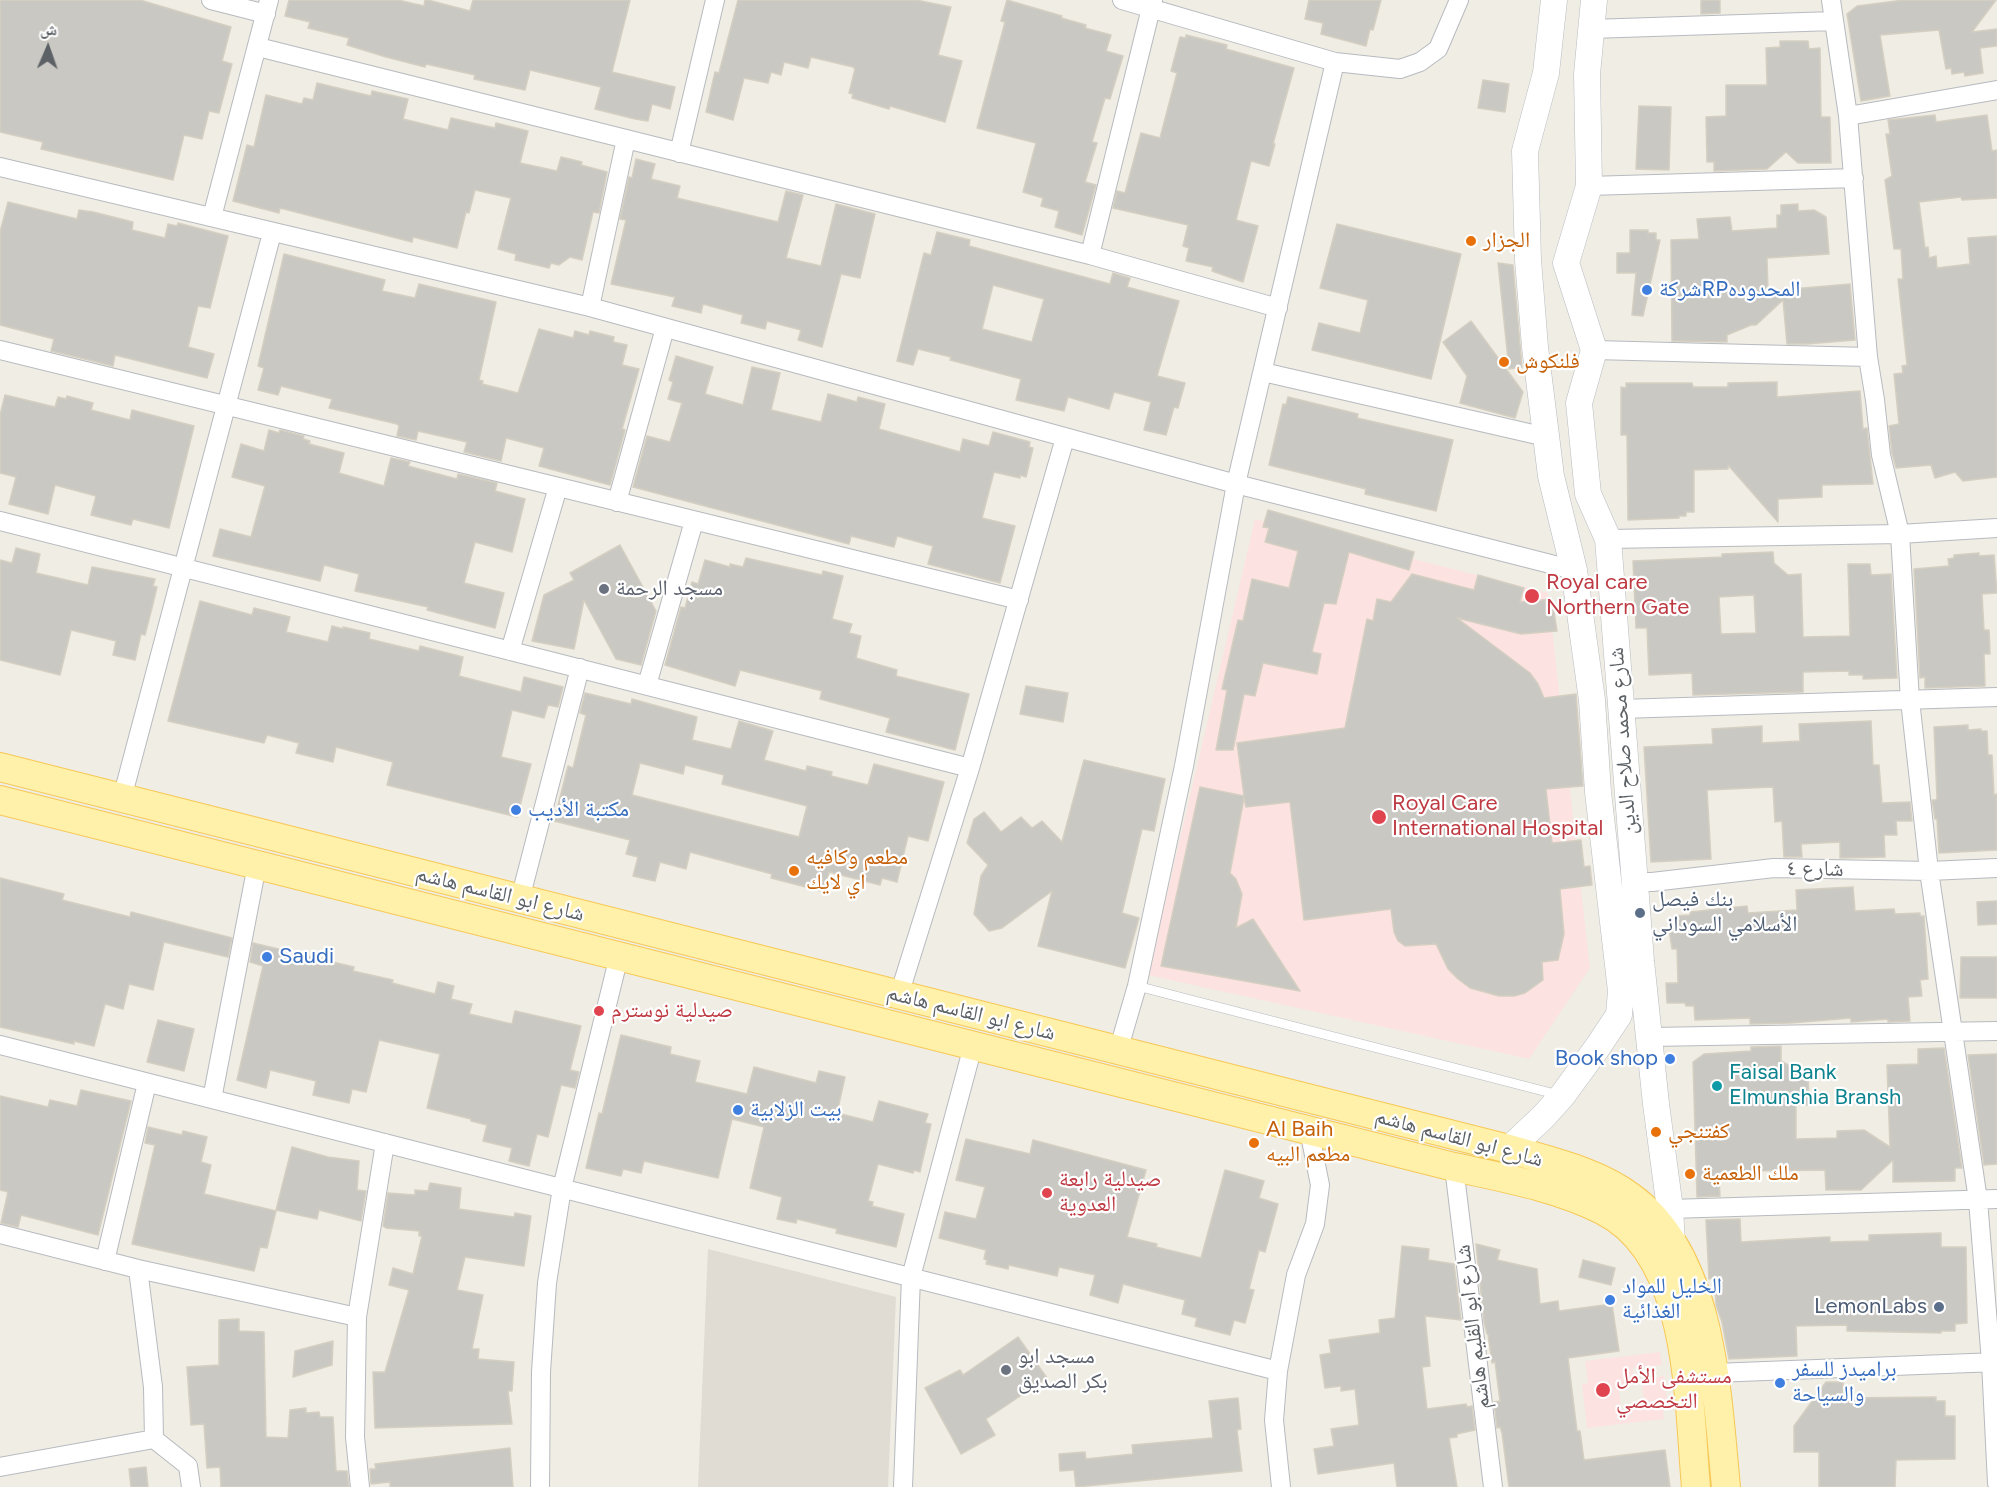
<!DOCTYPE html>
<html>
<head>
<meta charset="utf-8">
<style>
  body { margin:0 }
  #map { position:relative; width:1997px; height:1487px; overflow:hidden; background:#efede4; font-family:Figtree,"Noto Naskh Arabic",sans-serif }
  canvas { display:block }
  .north { position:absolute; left:18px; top:18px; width:60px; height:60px; -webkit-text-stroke:4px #fff; paint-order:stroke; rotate:2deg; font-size:16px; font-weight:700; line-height:24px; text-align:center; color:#5c6166 }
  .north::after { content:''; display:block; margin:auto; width:21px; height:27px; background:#5c6166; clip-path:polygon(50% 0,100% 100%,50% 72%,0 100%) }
</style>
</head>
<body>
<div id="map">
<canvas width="1997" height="1487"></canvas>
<div class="north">ش</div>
</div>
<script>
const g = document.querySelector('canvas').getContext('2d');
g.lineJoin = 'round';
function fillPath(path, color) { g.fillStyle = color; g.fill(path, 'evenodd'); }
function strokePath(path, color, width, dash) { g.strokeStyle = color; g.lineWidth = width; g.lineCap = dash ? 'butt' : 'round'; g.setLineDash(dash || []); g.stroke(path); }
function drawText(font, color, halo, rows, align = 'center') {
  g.font = font + ' Figtree,"Noto Naskh Arabic",sans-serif'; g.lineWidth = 4.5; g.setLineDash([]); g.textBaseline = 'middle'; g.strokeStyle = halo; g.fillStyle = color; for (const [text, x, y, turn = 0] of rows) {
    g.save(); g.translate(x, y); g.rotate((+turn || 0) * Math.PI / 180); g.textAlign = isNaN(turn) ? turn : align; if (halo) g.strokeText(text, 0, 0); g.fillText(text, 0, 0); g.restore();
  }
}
fillPath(new Path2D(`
  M708,1249l188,48 -8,190h-190z`), '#e0dcd3');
fillPath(new Path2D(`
  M1255,519l293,74 42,375 -61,91 -381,-84z
  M1660,1352l2,13 -29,3 1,12 -6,1 1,8 -10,2 2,18 14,-2 -1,-5 10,-2 -3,-21 23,-3 3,24h-5l2,19 -77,9 -5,-44 6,-1 -3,-22z`), '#fce3e1');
const building = new Path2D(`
  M0,0h140l91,27 -9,34 10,3 -13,49 -10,-2 -7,28 -18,-4 -11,45 -132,-31 2,-7 -43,-10z
  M289,0h109l26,6 1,-6h3l42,11 3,-11h157l-18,72 63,15 -5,22 -18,-5 -4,17 -13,-2 -40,-10 6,-22 -71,-17 -5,20 -51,-11 1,-4 -49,-11 -1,3 -39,-10 -39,-12 2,-7 -41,-10 2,-6 -25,-6z
  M738,0h178l35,7 -13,48 24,6 -17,61 -55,-16 -1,3 -37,-11 1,-4 -4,-1 6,-24 -2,-2 -42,-10 -3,11 -24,-6 -3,13 -10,-3 -3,11 -24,-5 -11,42 -27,-8 9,-40 4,1z
  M1007,0l55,16 -1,2 25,7 -1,3 26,7 -5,16 17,5 -13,43 -5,-1 -13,44 5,1 -12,39 11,3 -14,50 -27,-8 4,-16 -18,-5 2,-8 -20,-6 13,-49 -59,-15 28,-106 -4,-1z
  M1309,0h72l-8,30 -3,-1 -4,17 -45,-12 2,-11 -18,-4z
  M1701,0h19v13l-19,1z
  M1904,0h92l-24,32 25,-3v17l-17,2 3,25 -18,3 -1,-4 -12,2 -1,-6 -5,1 -7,-39 -59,5 10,61 -29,5 -14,-87 10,-8z
  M1186,35l41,10 -1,4 68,19 -21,76h2l-6,22 -18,-5 -15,59 22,6 -15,56 -31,-11 1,-4 -27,-6 3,-13 -6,-2 5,-21 -75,-17 4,-17 8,2 16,-60 19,5 17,-65 -6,-2 9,-34 6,1z
  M1780,41h28l1,8 11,-1 1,69h9l1,46h-33l-12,-11 -19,17 -53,2v-9h-7l-1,-45 20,-1v-31h41l-1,-37 14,-1z
  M1483,80l26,4 -4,28 -27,-4z
  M317,83l54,13 1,-5 36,8 -5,20 45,11 3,-12 44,10 1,-5 32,8 -8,32 37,8 4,-14 21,5 -1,3 26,7 -8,41 -6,-1 -11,48 -12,-3 -11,8 -8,-2 -2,5 -34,-8 1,-6 -18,-5 13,-51 -36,-8 -6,23 -3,-1 -9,36 -44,-11 -1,5 -132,-34 -1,5 -46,-12 14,-56 7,2 12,-52 36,9 2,-6 9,2z
  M1639,106l32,1 -2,63 -33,-1z
  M1935,115l1,7 51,-7 5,36 5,-1v48l-35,2 -1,-3 -42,5 6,46 3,-1 1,11 7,-2 1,12 33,-4 -2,-26 29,-2v241l-34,4 -8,-9 -20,6 -4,-13 -35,3 -4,-15 -3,-27 10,-2 -5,-50 9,-1 -1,-7 5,-1 -9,-86h5l-2,-30h-7l-9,-69 7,-4 -6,-42h4l-2,-14z
  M636,159l19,5 -4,15 29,7 -3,12 101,24 8,-31 17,4 -17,63 35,8 15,-62 39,10 -15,64 -19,-4 -19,73 -24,-7 3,-10 -34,-9 -2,8 -24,-6 2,-8 -40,-11 -2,9 -29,-7 3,-9 -64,-13 15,-64 -6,-1 9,-42 3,1z
  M8,202l69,17 2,-9 14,2 40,10 -1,8 33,8 3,-14 9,2 1,-3 50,13 -18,72 -12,-2 -10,41 26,7 -7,24 -92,-23 -2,11 -49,-12 -13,-3 3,-12 -54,-14v-93z
  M1798,204v7l16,-1 12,7 3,37 -62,4 1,33 82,-7 5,56 -48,4h-20l-4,-44 -27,25h-5l-24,10v7l-55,-1 -1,-101 28,-1 -2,-20 33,-2 2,14 45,-3v-13h4v-10z
  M1337,224l124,30 -30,125 -119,-29 7,-27 41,10 8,-33 -48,-12z
  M1630,230h18v3h8v7h4l-17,76 -11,-1 4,-42h-19v-20h13z
  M937,232l33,8 -1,6 141,38 3,-11 17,5 -3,9 52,14 -22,75 28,7 -7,25 -4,-1 -8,28 -22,-5 7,-28 -37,-10 -5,17 -41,-12 -4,14 -48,-11 5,-21 -71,-19 1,-3 -33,-8 -5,16 -16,-4 27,-108 7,2zM993,285l51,14 -12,43 -50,-13z
  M284,254l101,26 -3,11 33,7 4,-14 77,18 -17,78 4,1 -1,3 36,9 21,-64 34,9 2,-7 14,4 1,-4 24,6 -1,5 14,3 -5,20 17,4 -17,60 3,1 -15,55 -71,-19 5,-18 -38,-10 -5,23 -37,-9 3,-10 -49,-11 -2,9 -19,-4 2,-10 -2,-2 -68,-16 3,-9 -51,-13 -3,9 -20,-5 6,-22 -6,-2z
  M1498,263l15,2 9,102 -13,2z
  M1471,321l52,71 -8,26 -55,-15 7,-27 -24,-34z
  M676,356l37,11 -8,27 38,11 9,-38 28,6 -9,37 50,12 7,-28 29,8 1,-5 27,7 -6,25 81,23 3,-13 26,7 4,-14 37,10 -1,5 4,1 -7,29 -6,-2v3l-26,-6 -12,46 33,8 -15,57 -72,-19 5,-18 -36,-10 -3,11 -43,-11 -2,8 -216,-57 14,-51 23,6 12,-39 -14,-4 5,-17 -4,-2z
  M1777,382v15l83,-6 3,38 4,-1 6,56 -51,1v12l-44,2v23l-50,-57v4l-34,1v42h-8v4h-7v2l-51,2 -1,-85h-6v-48l5,1v-5h66l1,4h35v-4z
  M5,395l50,12 3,-10 8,2 1,-3 26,7 -2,7 39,10 2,-10 62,16 -25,102 -36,-9 -2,6 -40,-10 5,-19 -41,-11 -7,29 -39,-10 7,-27 -16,-4v-58z
  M1288,397l70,17 -1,4 96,22 -17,71 -71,-17 1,-5 -97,-24 14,-61 3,1z
  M269,430l10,3 1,-3 24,6 -1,3 7,2 -1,3 35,9 -5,20 45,13 7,-28 19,4 -2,4 49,13 1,-5 39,9 -2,8 30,8 -13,53 -37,-10 -11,41 40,10 -9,35 -68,-18 1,-3 -73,-16 4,-17 -35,-9 -4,16 -107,-25 7,-27 31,8 14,-51 -33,-9 9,-33 23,7z
  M1268,510l146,42 -5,18 -60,-18 -13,52 -12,-1 -12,49 9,2 -4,20 -54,-11 -8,33 -11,-2 -11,56h-17l11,-60 -5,-1 16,-69 5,1 9,-42 37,9 9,-37 -33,-9 4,-14 -6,-1z
  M620,545l36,66 -15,54 -25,-6 -32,-59 -10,49 -42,-8 12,-46 30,-15 -4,-7z
  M16,548l24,6 -4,19 52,12 4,-18 63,12 -2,7 4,1 -5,21 -7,27 -4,-1 -6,26 -22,-5 3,-14 -45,-11 -11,45 -60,-15v-100l12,3z
  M1773,552l1,11 14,12 13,-1 2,63 47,-1 -2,-72h22l1,11 20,-1 6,104 -34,1v-4h-14v-4l-46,1v20l-110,3 -1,-22 -43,2 -2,-47h-11l-3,-67 89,-4v-3zM1754,595l2,38 -35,1 -2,-37z
  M1979,553v3l15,-1 3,38 -15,1 2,36h5l1,24h-6l1,32 -60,2v-11l-5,1 -6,-109 35,-3 -1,-7 6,-1v-3z
  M746,558l76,17 1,-4 20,5 -11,43 20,5 -3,9 12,3 -5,22 41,12 -1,6 73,18 -14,56 -69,-18 4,-14 -70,-19 2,-8 -82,-21 -5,16 -70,-21 16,-58 4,1 7,-26 6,2 7,-24 25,7v-3l13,3z
  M1412,574l62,16 4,-15 46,13 -4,14 32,-3 5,32 -36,3 -64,-16 73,55 8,11 6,14 32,-4 7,92 -37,3 6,54 29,-3 3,27 6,-1 2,19 -32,4 4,45 -6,26 -16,2 1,18 -18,13 -11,3h-15l-29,-8 -12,-9 -10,-10 -12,-25 -31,2 -7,-5 -4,-9 -3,-23 -87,11 -14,-118 -44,5 -2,-9 -14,75 6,6 6,15 -6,34 17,-9 47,72 -139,-25 39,-179 44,9 -7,-53 108,-15 22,-109 6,2 4,-22 14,3z
  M200,601l52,14 2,-7 36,9 -4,15 42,10 4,-16 11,3v-2l27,6 -1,6 50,12 1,-5 43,11 -4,19 62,16 3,-15 39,10 -5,20 -10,-2 -4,13 -32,-8 -11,47 30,7 -14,53 -130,-32 6,-23 -57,-15 -3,15 -37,-9 3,-10 -32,-8 -3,8 -96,-22z
  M1026,686l42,7 -5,29 -43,-8z
  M585,693l46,11 1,-5 65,18 -5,23 39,9 8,-28 34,10 -9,29 42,11 1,-5 25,6 -1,4 37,9 6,-21 70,18 -16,59 -20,-5 -11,46 -15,-4 -2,7 -51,-13 -4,20 -54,-14 1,-4 -82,-22 -4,17 -26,-7 -5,19 -22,-5 5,-19 -12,-3 4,-14 -76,-19 14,-55 5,2 13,-53 -6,-2zM640,763l43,11 2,-9 39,10 -2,9 85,22 -8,31 -167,-42z
  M1871,721l2,44h6l3,38 28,-1 2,19h-16l1,14h-13l1,22 -45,1v-16l-39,2 1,13h-18l-2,-36 -7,1 -2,-35 -66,3 4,69 -60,3 -7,-115 69,-3 -1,-15 50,-3v17l38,-2 -1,-17z
  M1968,725v5l13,-1v2h6l1,24h4l2,40 3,-1v56l-58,3 -2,-34h-2l-3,-19h4l1,-2 -3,-71z
  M1084,760l81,19 -11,52 -12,-2 -20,84 17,5 -14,50 -87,-22 14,-55 -50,37 -13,3 -15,-17 7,-38 7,-11 -21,-22 7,-24 10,-7 17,20 20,-15 11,11 10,-7 20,21z
  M0,878l64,16 -2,6 68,17 1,-5 101,26 -4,19 -64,-15 -11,48 -24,-6 -6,25 -18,-5 -11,42 -20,-5v3l-74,-17z
  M1853,887l2,24 39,-2 1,5 25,-1v3h4l4,63 -8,1 2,16 -14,1 2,24 -22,1v-3l-37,3v-4l-60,5 -41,1v-6l-55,2 -1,-14h-8l-1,-3h-18l-1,-20h12l-1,-34h-5l-3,-20 7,-1 -1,-12 15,-1v-3l57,-6 1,7 49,-3 -1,-20z
  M1997,901v23l-19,1 -1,-23z
  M253,943l101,24 -1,4 40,9 -1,3 43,11 3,-12 16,4 -3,13 21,5 -3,10 43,10 3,-13 66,15 -11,44 9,2 -4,16 -14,-3 -13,52 -11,-3 -8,32 -20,-5 3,-13 -29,-7 4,-16 -16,-4v-2l-44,-11 13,-54 -61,-14 -13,52 -14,-3 -3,14 -36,-8 3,-14 -46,-11 -4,18 -29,-8 26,-114 -13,-4z
  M1961,957h36v41h-37z
  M158,1020l36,9 -10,42 -37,-9z
  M621,1035l50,12 -1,7 30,7 -5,21 52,12 7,-27 62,16 3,-12 26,6 -8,36 36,9 6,-21 49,13 -3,9 6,1 -11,48 -6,-2 -1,3 -35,-9 -10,37 5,1 -1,4 32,8 -8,33 -60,-14 1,-4 -40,-10 -1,4 -19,-4 5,-22 -32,-9 14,-61 -32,-8 -14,59 -74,-17 -3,12 -18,-4 -2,7 -35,-8 13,-55 3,1z
  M1781,1046v15l9,5 5,8 13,-1 1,32h-13v34l41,-1v-7l27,-1 26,17 -3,-82 31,-1v-15l26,-1 18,120h-7v13l-62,1v-22l-32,30h-35l-1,-20 -83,1v7l-23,1 1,17 -23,1 -4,-135 11,-8 47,-3v-4z
  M1997,1054v110l-13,1 -16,-110z
  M81,1090l50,11 -33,134 -77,-20 -3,12 -17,-4 7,-31 -8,-2v-94l48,11 2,-7 27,6z
  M148,1127l34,8 1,-4 24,6 -6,25 10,3 -7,29 72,17 -9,37 -7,-1 -6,24 -122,-27 23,-99 -10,-2z
  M966,1139l64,15 3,-14 113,30 -19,67 30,7 -1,3 45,11 24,-88 39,11 -5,17 19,6 -13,48 -6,-2 -10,39 5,1 -9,33 -11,-3 -4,15 -35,-9 2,-8 -15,-4 3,-14 -62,-16 -5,19 -28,-8 5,-20 -36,-8 -2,9 -48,-11 -1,4 -22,-5 1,-4 -3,-1 2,-9 -47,-12 6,-26 31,7 9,-32 -29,-7z
  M292,1147l36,10 31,4 -2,29 9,1 -5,30 -42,-11 -2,9 -41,-9z
  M430,1183l31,5 -2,21 55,8 1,-4 16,3 -7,50 -59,-9 -8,33 26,5 -11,54h7l-1,10 36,3 -2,29h-4l4,33 -137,4 -2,-56h12l24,-82 -20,-5 4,-17 20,6 9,-38h-3v-5l-33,-3 -3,-2 5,-33 27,2v-5l13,1z
  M1740,1219l1,23 86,-5h3v5l39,-1v-6l72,-2v14h25l1,76 -12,1v7h-14v2l-94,-2v-6l-51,1 1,30 -68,3 -7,-37 -6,-17 -1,-27 -6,1 -3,-59z
  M1476,1244l24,6 -3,10 40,9 3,35 18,-3 1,10 53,-7 7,47 -51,7 9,73h3l4,29 81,-10 5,37h-161l-7,-54 -2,-6 -3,1 -3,-26 6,-1 -5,-39 -3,1 -4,-29h-1l-3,-12z
  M1402,1246l27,3 -1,11 26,4 7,56 -36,-4 5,50 -8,1 5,42 39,-5 1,3 5,-1 3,24 -18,4v3l-8,1 8,49h-60l-3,-24 -76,11 -4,-25 20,-3 -3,-17 28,-4 -4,-36 -14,2v-5l-16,2 -5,-33 11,-2 -2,-13 51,-7 -1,-13 16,-2z
  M1583,1260l32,8 -4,17 -32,-8z
  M239,1319v12l25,1 2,105 22,1 2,-28 16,-2v5l13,-1 1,5h13l3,54h11l2,16h-128l-1,-20 -13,1 -3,-44 -13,1 -4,-58 32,-2v-45z
  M1018,1337l29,41 -61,41 9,16 -34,19 -36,-66 35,-18 3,5z
  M333,1341l-1,24 -39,12 2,-26z
  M1826,1382h17v16l93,-1v4h9v15h10v43l-59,1 -1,27h-76v-35h-25v-26z
  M1238,1398l3,31 -4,1 5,41 -166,16 -2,-17 -14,1 -1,-17 26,-2 1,7 47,-5 -1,-9 81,-7 -4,-37z
  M510,1448l3,39h-123v-5l-19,2 -1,-15h6l-1,-5z
  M146,1467l2,20h-17l-2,-18z`);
fillPath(building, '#cac8c2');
strokePath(building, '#d5cfc2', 1.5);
const service = new Path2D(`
  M1137,986l422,109`);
const minor = new Path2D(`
  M211,0l55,14
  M1122,0l213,62 65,7 20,-7 18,-13 21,-49
  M1831,0l17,116 20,241 7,43 6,55 19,79 10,166 19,171 49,329 13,162 6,121
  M1591,29l243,-8
  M258,47l832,208 188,53
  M1848,116l149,-26
  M679,153l36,-153
  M0,167l590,140 646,177 338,86
  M1589,186l265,-8
  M212,217l57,-217
  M1090,255l63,-255
  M590,307l36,-168
  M0,350l1019,250
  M1594,350l274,7
  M1263,372l283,65
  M617,502l48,-174
  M0,521l970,247
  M1608,539l292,-5 97,-6
  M510,651l48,-164
  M647,685l47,-164
  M1621,709l376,-12
  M122,798l150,-565
  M1635,882h17l122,-14 155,3 68,-3
  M520,899l60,-231
  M899,995l71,-227 95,-330
  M1650,1037l347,-6
  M0,1045l1278,326
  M1118,1051l19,-65 47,-220 52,-282 99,-422
  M212,1099l45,-234
  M1454,1167l39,320
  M1670,1209l327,-10
  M0,1234l138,35 219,48
  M105,1261l42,-178
  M138,1269l15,118 1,52 34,27 3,21
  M1714,1373l283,-11
  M0,1467l154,-28
  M360,1487l-5,-50 2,-120 28,-174
  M540,1487l1,-115 6,-89 15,-95 57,-232
  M903,1487l8,-210 62,-231
  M1281,1487l-7,-67 4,-49 18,-96 19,-51 5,-39 -11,-55`);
const secondary = new Path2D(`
  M1594,0l-7,74 2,112 -23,77 28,87 -15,53 9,91 20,45 33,422 15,143 14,105 2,34
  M1509,1149l34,-32 19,-21 35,-48 22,-33 2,-24 -23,-199 -6,-92 -18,-130 -23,-94 -16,-129 -7,-87 -3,-109 21,-78 8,-73`);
const primary = new Path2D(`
  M0,767l1509,382c40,12 88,22 122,48 82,59 86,199 95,290
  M0,800l1454,367c50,11 102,20 148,43 90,44 86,191 94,277`);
strokePath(service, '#b7babf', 10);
strokePath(minor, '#b7babf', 20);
strokePath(secondary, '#b8bbc1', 27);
strokePath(primary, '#f7c856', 30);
strokePath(service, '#fff', 9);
strokePath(minor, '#fff', 18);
strokePath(secondary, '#fff', 26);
strokePath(primary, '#fff0aa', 28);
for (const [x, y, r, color] of [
  [1471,241,6,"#e8710a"],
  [1647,290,6,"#3f7fe0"],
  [1504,362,6,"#e8710a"],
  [604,589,6,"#6b7280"],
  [1532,596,8,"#e0444e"],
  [516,810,6,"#3f7fe0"],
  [1379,817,8,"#e0444e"],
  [794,871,6,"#e8710a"],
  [1640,913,6,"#5c6f8a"],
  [267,957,6,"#3f7fe0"],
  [599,1011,6,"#e0444e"],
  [1670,1059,6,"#3f7fe0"],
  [1717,1086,6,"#0f9aa8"],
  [738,1110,6,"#3f7fe0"],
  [1656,1132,6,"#e8710a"],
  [1254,1143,6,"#e8710a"],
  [1690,1174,6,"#e8710a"],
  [1047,1193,6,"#e0444e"],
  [1610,1300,6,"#3f7fe0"],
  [1939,1307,6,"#5c6f8a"],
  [1006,1370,6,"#6b7280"],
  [1780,1383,6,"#3f7fe0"],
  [1603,1390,8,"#e0444e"]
]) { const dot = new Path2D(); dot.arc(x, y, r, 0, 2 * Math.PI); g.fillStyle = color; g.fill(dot); strokePath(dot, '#fff', 2); }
drawText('22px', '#c56008', '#fff', [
  ["الجزار",1483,241],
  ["فلنكوش",1516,362],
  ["مطعم وكافيه",806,858],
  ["اي لايك",806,883],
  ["Al Baih",1266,1130],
  ["مطعم البيه",1266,1155],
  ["كفتنجي",1668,1132],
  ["ملك الطعمية",1702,1174]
], 'left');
drawText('22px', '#366cbe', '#fff', [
  ["شركةRPالمحدوده",1659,290],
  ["مكتبة الأديب",528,810],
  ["Saudi",279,957],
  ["Book shop",1658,1059,"right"],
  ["بيت الزلابية",750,1110],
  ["الخليل للمواد",1622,1287],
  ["الغذائية",1622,1312],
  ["براميدز للسفر",1792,1370],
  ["والسياحة",1792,1395]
], 'left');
drawText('22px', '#be3a42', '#fff', [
  ["Royal care",1546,583],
  ["Northern Gate",1546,608],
  ["Royal Care",1392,804],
  ["International Hospital",1392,829],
  ["صيدلية نوسترم",611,1011],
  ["صيدلية رابعة",1059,1180],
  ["العدوية",1059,1205],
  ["مستشفى الأمل",1616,1377],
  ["التخصصي",1616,1402]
], 'left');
drawText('22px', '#5b616d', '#fff', [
  ["مسجد الرحمة",616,589],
  ["مسجد ابو",1018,1357],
  ["بكر الصديق",1018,1382]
], 'left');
drawText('22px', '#5c6166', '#fff', [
  ["شارع محمد صلاح الدين",1623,741,-94],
  ["شارع ٤",1815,869,1],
  ["شارع ابو القاسم هاشم",500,894,14],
  ["شارع ابو القاسم هاشم",971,1013,14],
  ["شارع ابو القاسم هاشم",1459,1138,15],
  ["شارع ابو القليم هاشم",1473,1327,-97]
]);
drawText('22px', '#4e5e75', '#fff', [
  ["بنك فيصل",1652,900],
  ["الأسلامي السوداني",1652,925],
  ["LemonLabs",1927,1307,"right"]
], 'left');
drawText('22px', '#0d838f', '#fff', [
  ["Faisal Bank",1729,1073],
  ["Elmunshia Bransh",1729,1098]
], 'left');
</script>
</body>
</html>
